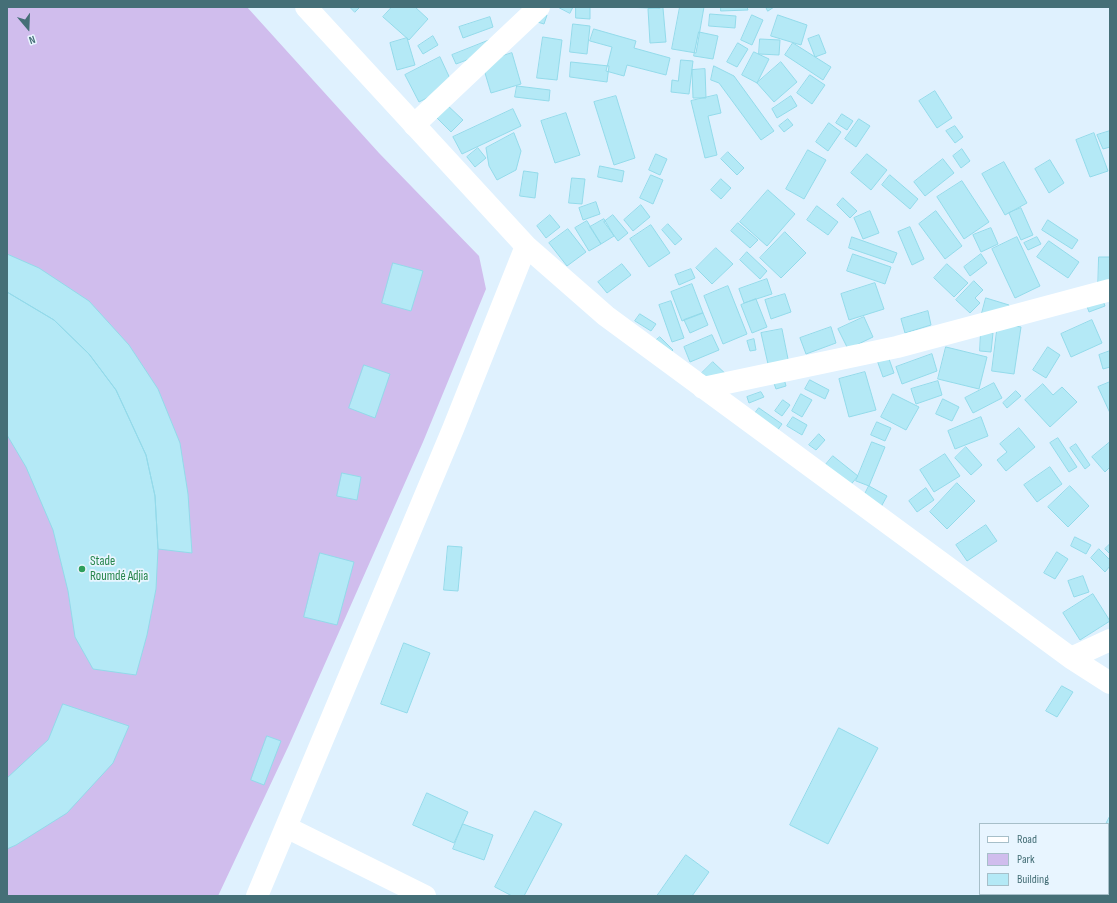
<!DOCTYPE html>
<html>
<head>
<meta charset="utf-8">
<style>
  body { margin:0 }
  #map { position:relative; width:1117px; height:903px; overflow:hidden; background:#dff1fe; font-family:"Sofia Sans Condensed",sans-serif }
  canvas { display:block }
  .frame { position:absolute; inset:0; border:8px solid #456f77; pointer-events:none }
  .legend { position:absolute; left:979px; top:823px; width:130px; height:72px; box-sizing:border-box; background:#e8f5ff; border:1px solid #a7bfc9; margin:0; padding:5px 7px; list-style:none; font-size:12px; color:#456f77 }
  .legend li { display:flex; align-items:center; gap:8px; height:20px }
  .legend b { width:20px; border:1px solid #a7bfc9 }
  .north { position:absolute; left:8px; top:8px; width:40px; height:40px; -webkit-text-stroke:3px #e8f5ff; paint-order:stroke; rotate:161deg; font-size:11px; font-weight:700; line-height:16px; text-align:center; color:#456f77 }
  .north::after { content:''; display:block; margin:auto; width:14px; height:18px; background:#456f77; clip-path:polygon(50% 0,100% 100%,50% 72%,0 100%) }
</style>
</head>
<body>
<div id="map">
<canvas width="1117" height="903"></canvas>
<div class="frame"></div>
<ul class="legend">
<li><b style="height:5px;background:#fff"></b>Road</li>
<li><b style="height:11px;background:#d0bded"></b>Park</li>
<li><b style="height:11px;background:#b4e9f6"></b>Building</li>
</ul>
<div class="north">N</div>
</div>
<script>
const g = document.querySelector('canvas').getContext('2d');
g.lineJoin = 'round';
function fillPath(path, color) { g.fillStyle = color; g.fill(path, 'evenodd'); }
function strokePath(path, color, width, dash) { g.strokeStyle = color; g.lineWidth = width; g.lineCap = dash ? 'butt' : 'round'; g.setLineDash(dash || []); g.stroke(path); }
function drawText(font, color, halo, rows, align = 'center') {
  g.font = font + ' "Sofia Sans Condensed",sans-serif'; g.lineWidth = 3.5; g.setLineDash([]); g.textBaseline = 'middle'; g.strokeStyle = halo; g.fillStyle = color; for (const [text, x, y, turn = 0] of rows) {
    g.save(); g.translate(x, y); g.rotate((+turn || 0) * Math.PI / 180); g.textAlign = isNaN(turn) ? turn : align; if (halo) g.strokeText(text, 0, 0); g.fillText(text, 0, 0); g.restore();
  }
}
fillPath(new Path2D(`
  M7,7h240l132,146 100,103 7,33 -63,153 -134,303 -71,151h-211z`), '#d0bded');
const building = new Path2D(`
  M350,7h10l-5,5z
  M392,7h23l13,12 -19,21 -26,-23z
  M558,7h15l-3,6z
  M576,7h14v12l-14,-1z
  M624,7h36v1z
  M680,7h24l-8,46 -24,-4z
  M721,7h26l1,3 -27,1z
  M766,7h8l-6,4z
  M663,8l3,34 -16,1 -2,-34z
  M538,12l9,3 -3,9 -10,-3z
  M710,14l26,2 -1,12 -26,-2z
  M752,15l11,5 -11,25 -11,-5z
  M778,15l29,10 -6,20 -30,-9z
  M490,17l3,10 -30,11 -4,-11z
  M573,24l17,2 -3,28 -17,-2z
  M594,29l42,12 -2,7 36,10 -4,17 -39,-10 -3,11 -18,-5 6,-24 -22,-6z
  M699,32l19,4 -5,23 -19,-3z
  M819,35l7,18 -11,4 -7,-18z
  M433,36l5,9 -15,9 -5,-8z
  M543,37l19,3 -5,40 -20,-2z
  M407,38l8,27 -18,5 -7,-27z
  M495,38l4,10 -43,16 -4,-9z
  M760,39l20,1 -1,15 -20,-1z
  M738,43l10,6 -11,18 -10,-5z
  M793,43l38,24 -8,13 -38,-25z
  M754,52l15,7 -12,24 -15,-8z
  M512,53l9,31 -30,9 -9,-30z
  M440,57l13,28 -34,17 -14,-27z
  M681,60l12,1 -4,33 -18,-2 1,-12 6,1z
  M571,62l38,4 -2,16 -37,-5z
  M781,62l16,20 -23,20 -17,-19z
  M714,66l20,10 40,55 -13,9 -42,-57 -8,-3z
  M705,69l1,29h-13l-1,-28z
  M810,75l15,10 -13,19 -15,-11z
  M517,86l33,4 -1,11 -34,-4z
  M935,91l17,27 -15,10 -18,-27z
  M717,95l4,18 -13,3 9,39 -12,3 -14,-57z
  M616,96l19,62 -21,7 -20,-63z
  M791,96l6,10 -20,12 -5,-9z
  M445,103l18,17 -12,12 -18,-18z
  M513,109l8,17 -59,28 -9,-17z
  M566,113l14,42 -25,8 -14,-42z
  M842,114l11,7 -6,9 -11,-7z
  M788,119l5,6 -9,7 -5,-6z
  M859,119l11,7 -14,21 -11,-8z
  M829,123l12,9 -13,19 -12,-9z
  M955,126l8,11 -8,6 -9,-12z
  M1110,131v16l-7,2 -6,-14z
  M514,133l7,18 -5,19 -19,10 -8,-14 -3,-18z
  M1094,133l14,38 -18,6 -14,-37z
  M478,148l8,10 -11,9 -8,-10z
  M962,149l8,12 -9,7 -8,-12z
  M808,150l18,10 -22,39 -18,-10z
  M728,152l16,16 -7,7 -16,-16z
  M656,154l11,5 -7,16 -11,-5z
  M867,154l20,16 -16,20 -20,-17z
  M943,159l11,14 -29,23 -11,-14z
  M1050,160l14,23 -15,10 -14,-24z
  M1004,162l23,41 -22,12 -23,-41z
  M600,166l24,5 -2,11 -24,-5z
  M524,171l14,2 -3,25 -15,-2z
  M651,175l12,5 -10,24 -13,-6z
  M890,175l28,24 -8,10 -28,-24z
  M572,178l13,1 -3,25 -13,-1z
  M721,179l10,9 -10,11 -10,-9z
  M962,181l27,41 -25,17 -27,-42z
  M768,190l27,24 -28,32 -27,-24z
  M843,198l14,13 -7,7 -13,-13z
  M596,202l4,12 -17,6 -4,-12z
  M641,205l9,12 -17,14 -9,-11z
  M817,206l21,16 -10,13 -21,-15z
  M1021,208l12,27 -12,5 -12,-27z
  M870,211l9,22 -16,6 -9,-21z
  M936,211l26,35 -17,13 -26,-35z
  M550,215l10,12 -14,11 -9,-12z
  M613,215l15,18 -10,8 -14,-19z
  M604,219l10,17 -13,8 -11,-17z
  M1048,220l30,20 -6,9 -30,-19z
  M587,221l14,23 -12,7 -14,-23z
  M738,223l20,17 -8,8 -19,-17z
  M668,224l14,15 -7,6 -13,-15z
  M651,225l19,28 -21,14 -19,-28z
  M910,227l14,32 -12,6 -14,-33z
  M991,228l7,16 -17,8 -8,-17z
  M568,229l18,23 -19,14 -18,-23z
  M785,232l21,21 -25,25 -21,-20z
  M852,237l45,16 -4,10 -44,-15z
  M1017,237l23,49 -25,12 -23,-49z
  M1037,237l4,7 -13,6 -4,-7z
  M1049,241l30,21 -11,16 -31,-21z
  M716,248l17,16 -21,20 -16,-16z
  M747,252l20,19 -7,8 -20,-19z
  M7,254l32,14 50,33 40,44 29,44 22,54 8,51 4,59 -34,-4 -3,-53 -9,-41 -30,-65 -27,-36 -35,-34 -47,-28z
  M853,254l38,13 -6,17 -38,-13z
  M981,254l6,9 -17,13 -6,-9z
  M1099,257h11v34h-12z
  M393,263l30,8 -12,40 -29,-8z
  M622,264l9,11 -24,18 -9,-11z
  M947,264l21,19 -14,14 -20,-19z
  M691,269l4,9 -16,7 -4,-10z
  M767,279l5,15 -28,9 -5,-14z
  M974,281l9,9 -8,8 5,5 -10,10 -14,-13z
  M875,283l9,26 -35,11 -8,-26z
  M692,284l11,29 -21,8 -11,-29z
  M728,286l19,48 -24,10 -19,-48z
  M7,292l47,28 35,34 27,36 30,65 9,41 3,53 -2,40 -9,46 -11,40 -43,-6 -18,-32 -7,-46 -15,-61 -27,-63 -19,-32z
  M1100,292l5,14 -16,6 -5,-14z
  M785,294l6,18 -20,7 -6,-19z
  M986,298l23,7 -5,18 -23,-6z
  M756,299l11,28 -15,6 -11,-28z
  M671,301l13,37 -12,4 -13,-37z
  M928,311l3,14 -26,8 -4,-14z
  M703,313l5,12 -18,8 -6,-13z
  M640,314l16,10 -5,7 -16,-10z
  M864,317l9,20 -25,12 -10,-20z
  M1092,320l10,23 -31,14 -10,-23z
  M998,323l23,4 -7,47 -22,-3z
  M831,327l5,16 -30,11 -6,-16z
  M782,329l8,40 -20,4 -9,-40z
  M981,332l12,1 -2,19 -11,-1z
  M712,335l7,15 -29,12 -6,-15z
  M660,337l13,13 -5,5 -14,-13z
  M754,339l2,11 -6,1 -3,-10z
  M883,342l11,31 -11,4 -11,-31z
  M946,347l41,10 -8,32 -41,-10z
  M1048,347l12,8 -14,23 -13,-8z
  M1110,351v16l-7,2 -4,-14z
  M932,354l5,17 -35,13 -6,-17z
  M713,362l17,16 -11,11 -17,-16z
  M364,365l26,9 -15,44 -26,-10z
  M865,372l11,38 -27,7 -10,-38z
  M783,375l3,11 -10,3 -4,-11z
  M810,380l19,10 -4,9 -20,-10z
  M938,381l4,14 -26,9 -5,-15z
  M1110,382v31l-12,-26z
  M994,383l8,15 -29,15 -8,-15z
  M1043,384l10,11 9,-8 15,15 -27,25 -25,-27z
  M1016,391l5,5 -14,12 -4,-5z
  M761,392l3,5 -15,6 -2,-6z
  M801,394l11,6 -10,17 -10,-6z
  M893,394l26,13 -13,23 -25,-13z
  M943,399l16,8 -7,14 -16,-7z
  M783,400l7,5 -8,11 -7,-5z
  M759,408l23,16 -8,11 -23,-16z
  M793,417l14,8 -5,10 -15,-9z
  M981,417l7,19 -33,13 -7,-18z
  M877,422l14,6 -6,13 -14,-6z
  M1019,428l16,19 -29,24 -9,-11 10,-8 -7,-8z
  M819,434l6,6 -9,10 -7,-5z
  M1058,438l19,29 -8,5 -19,-29z
  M872,442l13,5 -16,39 -13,-5z
  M1110,442v25l-5,5 -13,-15z
  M1076,444l14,21 -5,4 -15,-21z
  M966,447l16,18 -11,10 -16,-17z
  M945,454l15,22 -26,16 -14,-22z
  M833,456l25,20 -10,12 -25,-20z
  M1050,467l12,17 -25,18 -13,-17z
  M342,473l19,4 -4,23 -20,-4z
  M957,483l18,18 -28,28 -17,-17z
  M869,486l18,10 -6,11 -18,-9z
  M1070,486l19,20 -21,21 -20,-20z
  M926,488l8,12 -17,12 -8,-11z
  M986,525l11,16 -30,20 -11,-16z
  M1075,537l16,8 -5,9 -15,-8z
  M1110,544v10l-5,-5z
  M448,546l14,1 -4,44 -14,-1z
  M1099,549l11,11v6l-5,6 -14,-14z
  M1057,552l11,7 -13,20 -11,-6z
  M320,553l34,9 -17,63 -33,-8z
  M1083,576l6,16 -15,5 -6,-16z
  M1093,594l17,27 -30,19 -17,-27z
  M404,643l26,10 -23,60 -26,-9z
  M1062,686l11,6 -16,25 -11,-6z
  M63,704l66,22 -16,37 -46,50 -51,32 -9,4v-71l41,-38z
  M839,728l39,20 -50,96 -38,-19z
  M267,736l14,5 -17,44 -13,-5z
  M427,793l41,19 -14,31 -41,-18z
  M535,811l27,13 -38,72h-12l-17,-9z
  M1110,816v80h-39l1,-2h36v-70h-2z
  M463,824l30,11 -9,25 -31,-11z
  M686,855l23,17 -17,24h-35z`);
fillPath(building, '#b4e9f6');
strokePath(building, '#93daea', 1);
strokePath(new Path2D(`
  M306,7l220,239 80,70 465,342 39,25
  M703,388l194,-41 213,-57
  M1071,658l39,-18
  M286,827l139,69
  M257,896l196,-467 73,-183`), '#fff', 22);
strokePath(new Path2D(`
  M414,125l125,-118`), '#fff', 22);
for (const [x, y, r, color] of [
  [82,569,4,"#2e9e5b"]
]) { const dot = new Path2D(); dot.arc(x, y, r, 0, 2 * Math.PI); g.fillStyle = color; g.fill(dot); strokePath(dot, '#e8f5ff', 1.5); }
drawText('13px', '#27864d', '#e8f5ff', [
  ["Stade",90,562],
  ["Roumdé Adjia",90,577]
], 'left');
</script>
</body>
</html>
